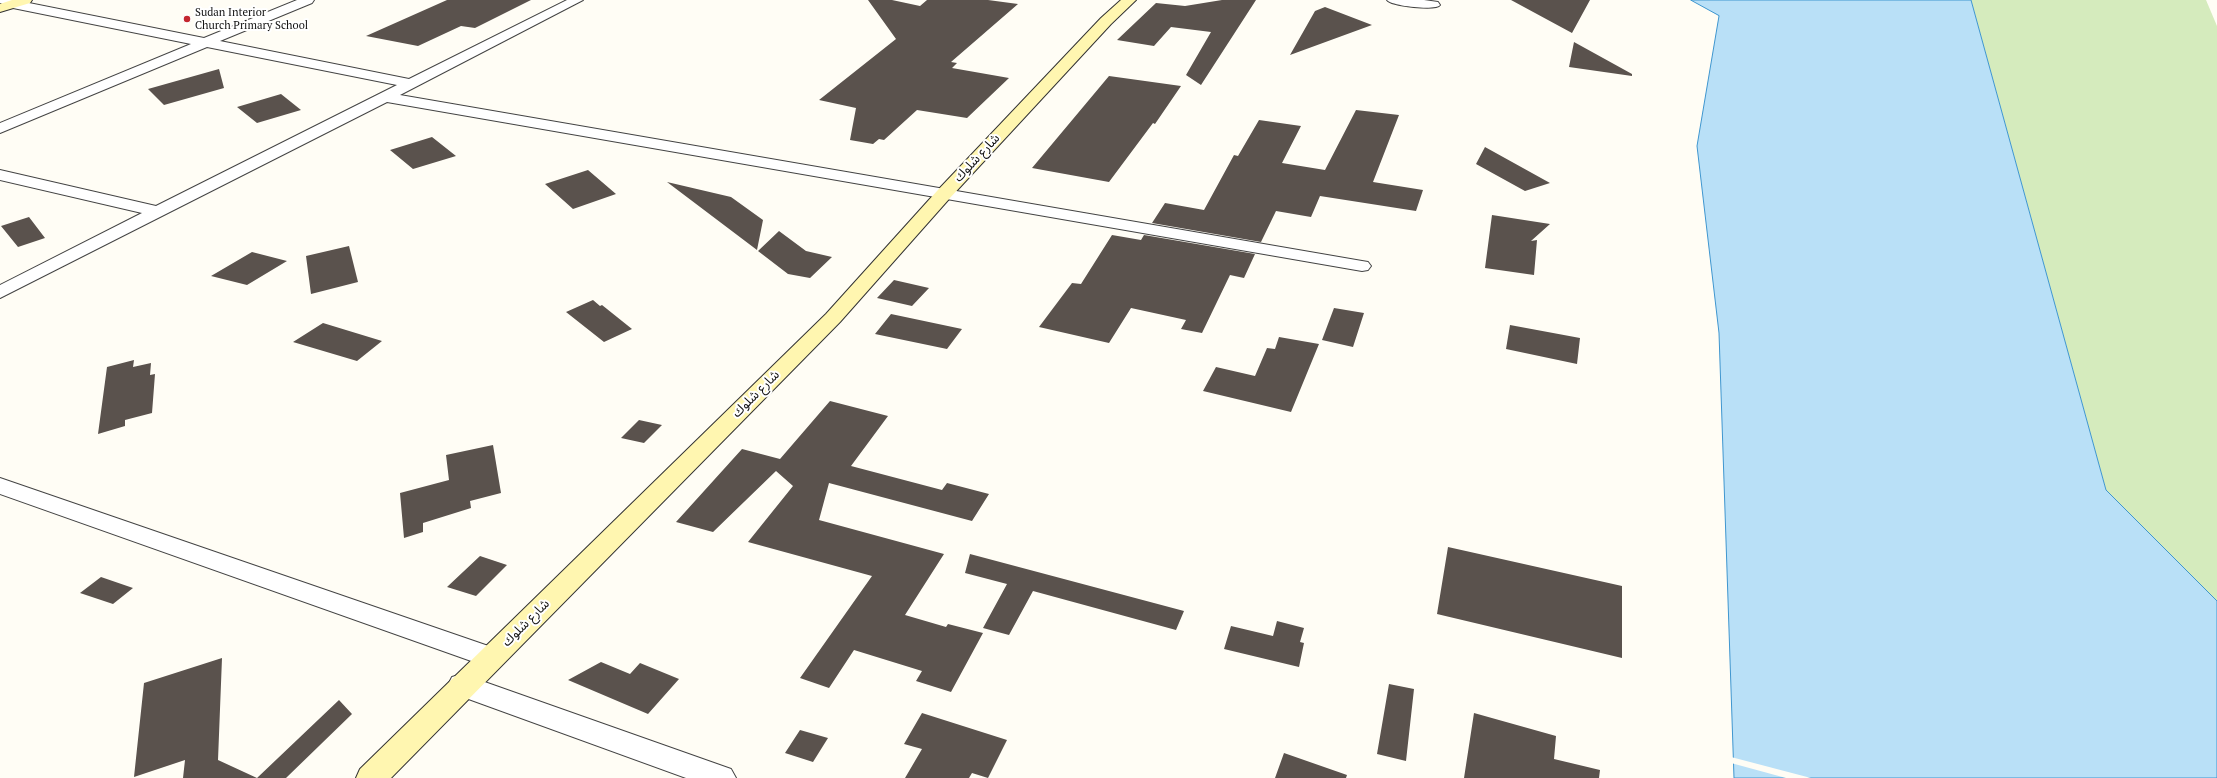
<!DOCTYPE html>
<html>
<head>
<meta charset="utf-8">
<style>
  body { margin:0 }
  canvas { display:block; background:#fffdf5 }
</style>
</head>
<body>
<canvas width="2217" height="778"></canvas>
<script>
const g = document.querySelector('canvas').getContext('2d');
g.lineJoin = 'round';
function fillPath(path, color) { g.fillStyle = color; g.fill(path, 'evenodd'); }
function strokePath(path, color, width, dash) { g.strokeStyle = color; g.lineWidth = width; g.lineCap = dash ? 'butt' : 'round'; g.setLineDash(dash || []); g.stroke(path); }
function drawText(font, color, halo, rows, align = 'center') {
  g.font = font + ' "PT Serif","Noto Sans Arabic",serif'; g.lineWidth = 4; g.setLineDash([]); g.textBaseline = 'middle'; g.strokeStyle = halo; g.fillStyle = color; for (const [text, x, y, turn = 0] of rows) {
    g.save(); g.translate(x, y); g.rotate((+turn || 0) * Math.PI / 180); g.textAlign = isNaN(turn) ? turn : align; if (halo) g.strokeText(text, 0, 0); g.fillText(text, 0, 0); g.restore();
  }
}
fillPath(new Path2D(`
  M1971,0h235l11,26v575l-111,-111z`), '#d5ebbd');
const water = new Path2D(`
  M1691,0h280l135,490 111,111v177h-483l-15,-445 -22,-187 22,-130z`);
fillPath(water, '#b9e0f7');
strokePath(water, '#3f96cf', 1);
fillPath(new Path2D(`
  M1731,757l80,21h-25l-55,-15z`), '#fffdf5');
fillPath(new Path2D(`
  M447,0h84l-56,28 -14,-2 -43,20 -52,-10z
  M868,0h24l28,6 7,-6h61l30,4 -67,58 6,1 -5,5 57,10 -42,40 -50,-8 -33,30 -5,-1 -6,5 -23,-4 6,-32 -37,-8 77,-61z
  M1222,0h34l-55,85 -15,-10 25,-43 -40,-5 -17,19 -37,-6 39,-37 29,3z
  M1511,0h79l-18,33z
  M1325,7l47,18 -82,30 25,-44z
  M1574,42l58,32v2l-63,-9z
  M219,69l5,19 -60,17 -16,-16z
  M1109,76l72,10 -26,38 -2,-1 -44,59 -77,-14z
  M281,94l20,16 -44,13 -20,-16z
  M1356,110l43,5 -26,67 50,8 -7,21 -96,-15 -9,21 -35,-6 -15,31 -109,-19 13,-20 39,7 30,-55 4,1 21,-36 42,6 -19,37 43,7z
  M432,137l24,19 -43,13 -23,-19z
  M1485,147l65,36 -25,8 -49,-27z
  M588,170l28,24 -43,15 -28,-25z
  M667,182l64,15 32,23 -6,30z
  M1492,215l58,9 -19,17 6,-1 -3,35 -49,-7z
  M29,217l16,21 -27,9 -17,-21z
  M779,231l27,20 26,6 -22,21 -22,-4 -30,-23z
  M1112,235l29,5 3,-5 111,19 -11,24 -14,-3 -28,58 -21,-4 5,-9 -55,-12 -22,35 -70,-16 33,-44 9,1z
  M349,246l9,36 -47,12 -5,-38z
  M252,252l35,9 -40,24 -36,-9z
  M894,280l35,8 -17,18 -35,-8z
  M593,300l7,6 2,-1 30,24 -28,13 -38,-30z
  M1334,308l30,5 -11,34 -31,-7z
  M891,314l71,15 -15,20 -72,-15z
  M323,323l59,18 -25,20 -64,-19z
  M1510,325l70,13 -3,26 -71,-15z
  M1279,337l40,7 -28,68 -88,-21 13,-24 39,9 12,-28 8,1z
  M134,360l-1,7 18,-4 -1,12 5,-1 -3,39 -27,7v6l-27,8 9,-67z
  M830,401l58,15 -37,50 91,24 5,-7 42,11 -17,27 -143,-38 -10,37 125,34 -39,61 41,12 2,-3 35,9 -32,59 -35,-11 6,-10 -68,-21 -25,38 -29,-10 72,-102 -124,-34 45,-56 -17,-15 -63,61 -37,-10 66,-73 38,10z
  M639,420l23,5 -18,18 -23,-5z
  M493,445l8,48 -31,8 1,7 -48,15v9l-19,6 -4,-45 49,-13 -3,-25z
  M1448,547l174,39v72l-185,-44z
  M970,554l214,57 -8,19 -143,-39 -24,44 -26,-7 24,-44 -42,-11z
  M480,556l27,9 -31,31 -29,-9z
  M101,577l32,11 -20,16 -33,-11z
  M1277,621l27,7 -4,14 4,1 -5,24 -75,-18 7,-23 42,10z
  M222,658l-4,102 39,18 82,-78 13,14 -66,64h-103l2,-18 -51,17 10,-94z
  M601,662l29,12 10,-11 39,16 -31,35 -80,-34z
  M1389,684l25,5 -8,72 -29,-7z
  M922,713l85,27 -19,38 -16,-5 -3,5h-64l17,-29 -18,-5z
  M1474,713l82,23 -2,23 46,11 -1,8h-135z
  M800,730l28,8 -15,24 -28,-9z
  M1284,753l63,22 -1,3h-71z`), '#5a524d');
const street = new Path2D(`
  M0,0h14l190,38 93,-38h17l-2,3 -92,38 189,38 158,-79h16l-183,95 962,166 6,1 3,4 -3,4 -6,1 -975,-169 -387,196v-13l142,-72 -142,-33v-10l156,36 241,-121 -190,-38 -207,86v-10l191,-79 -178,-36 -13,-5z
  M1387,0h37l14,2 2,3c-4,6 -49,1 -53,-5z
  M0,478l500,172 4,7 -4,7 -9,4 -491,-174z
  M462,674l269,95 5,9h-50l-234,-85 -4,-8 4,-8z`);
const secondary = new Path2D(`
  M12,0h20l-2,3 -30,9v-8z
  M1121,0h15l-25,24 -162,175 -109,123 -449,456h-35l4,-9 466,-455 111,-123 164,-173z`);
strokePath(street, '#444', 2);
strokePath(secondary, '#333', 2);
fillPath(street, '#fff');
fillPath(secondary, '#fff6b0');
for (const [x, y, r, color] of [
  [187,19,4,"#c4262e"]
]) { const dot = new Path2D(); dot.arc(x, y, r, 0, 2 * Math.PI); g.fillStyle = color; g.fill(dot); strokePath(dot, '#fff', 1.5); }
drawText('11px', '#111', '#fff', [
  ["Sudan Interior",195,13],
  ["Church Primary School",195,26]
], 'left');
drawText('13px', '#111', '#fff', [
  ["شارع شلوك",977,158,-47],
  ["شارع شلوك",756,394,-45],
  ["شارع شلوك",526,623,-45]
]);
</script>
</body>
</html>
